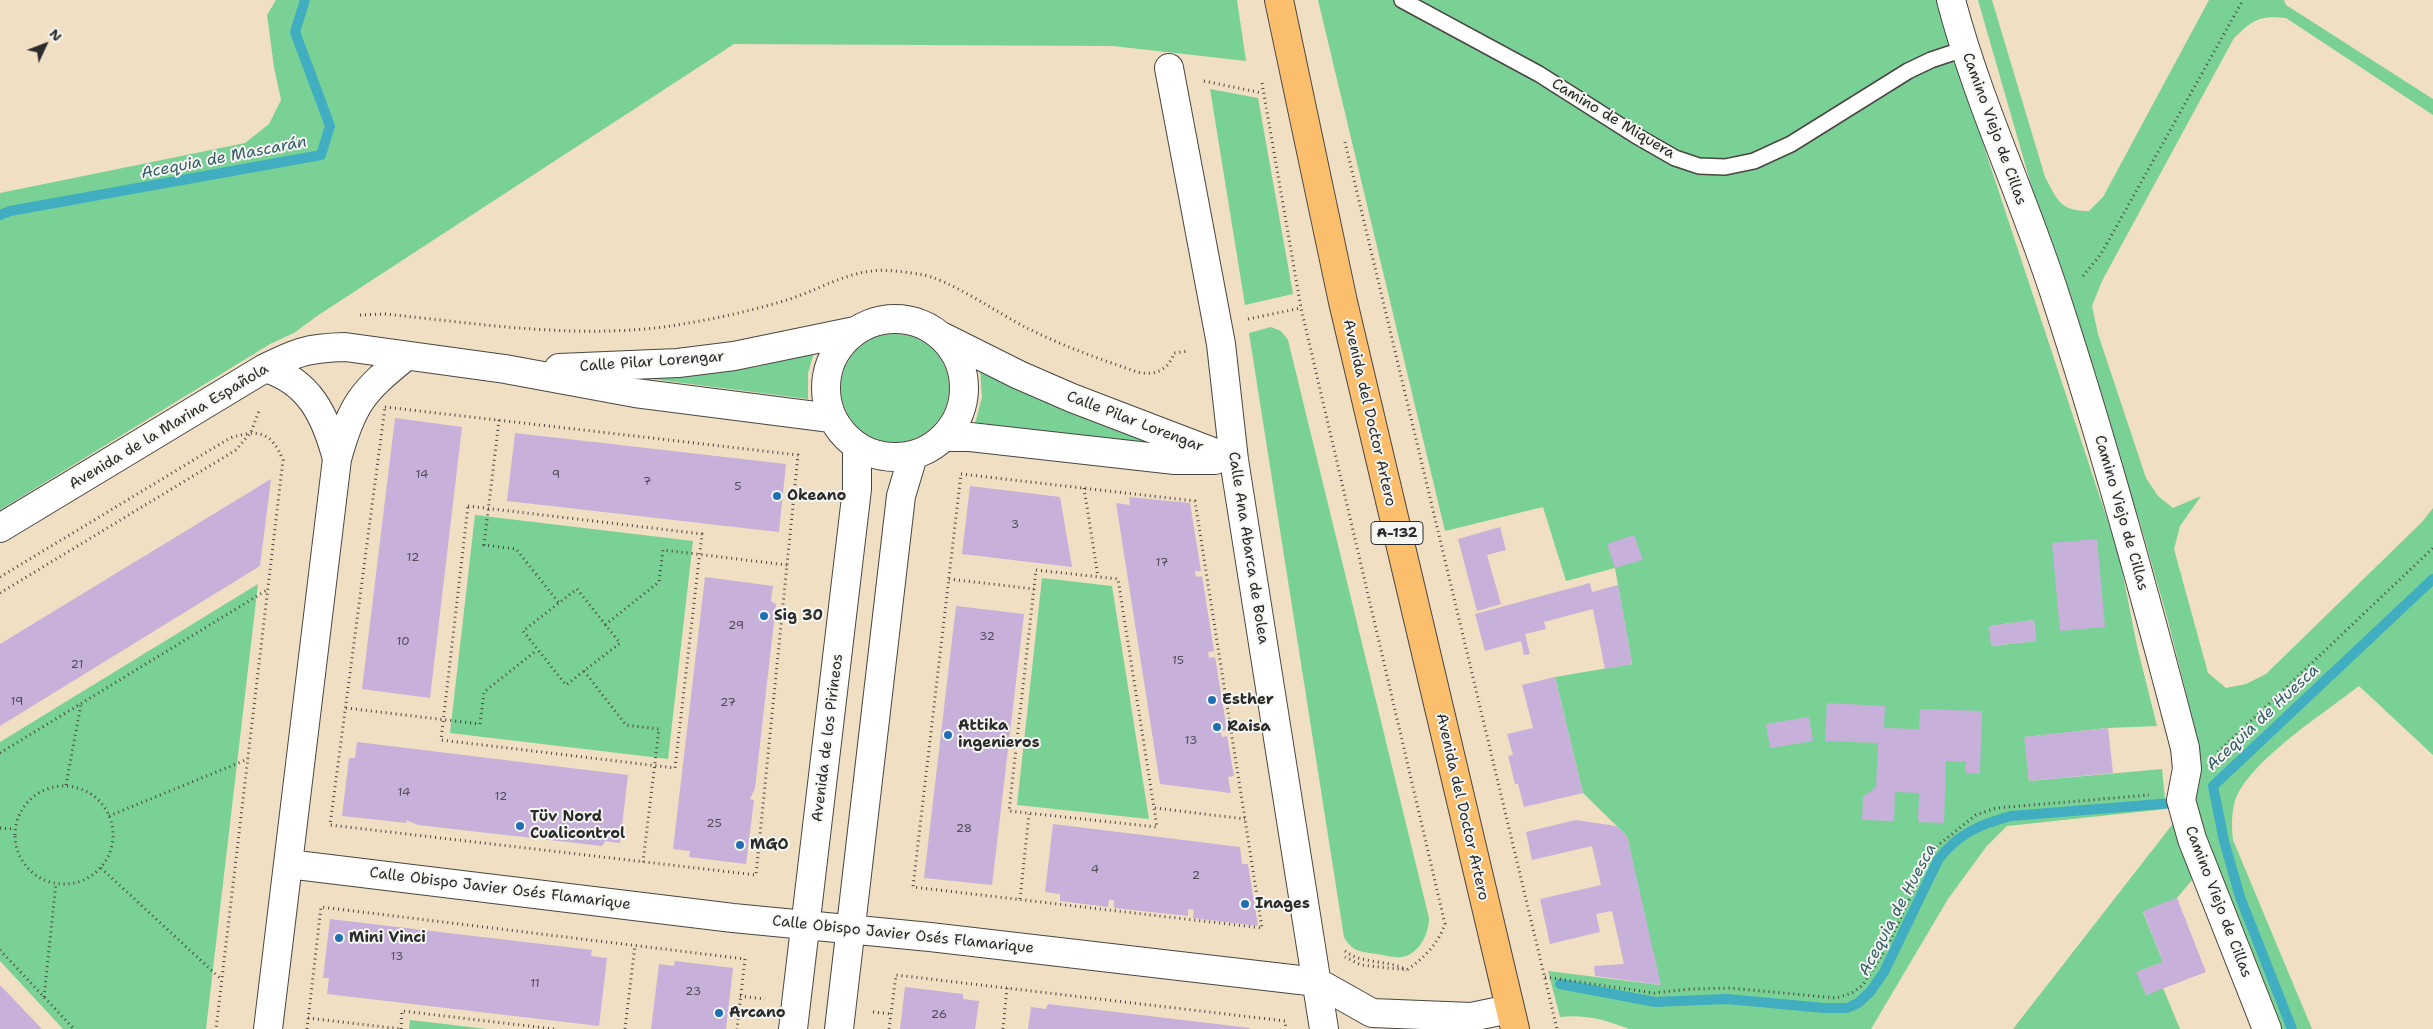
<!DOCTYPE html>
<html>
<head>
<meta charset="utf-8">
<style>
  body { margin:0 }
  #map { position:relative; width:2433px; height:1029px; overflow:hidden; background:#f0dfc2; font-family:"Shantell Sans",sans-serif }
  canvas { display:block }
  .north { position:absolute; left:20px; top:20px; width:50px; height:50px; -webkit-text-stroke:4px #f6f6f2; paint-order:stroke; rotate:47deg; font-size:14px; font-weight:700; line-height:20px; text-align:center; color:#2b2b2b }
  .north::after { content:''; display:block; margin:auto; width:18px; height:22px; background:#2b2b2b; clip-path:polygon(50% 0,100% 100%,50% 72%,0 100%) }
</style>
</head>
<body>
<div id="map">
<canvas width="2433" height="1029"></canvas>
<div class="north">N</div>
</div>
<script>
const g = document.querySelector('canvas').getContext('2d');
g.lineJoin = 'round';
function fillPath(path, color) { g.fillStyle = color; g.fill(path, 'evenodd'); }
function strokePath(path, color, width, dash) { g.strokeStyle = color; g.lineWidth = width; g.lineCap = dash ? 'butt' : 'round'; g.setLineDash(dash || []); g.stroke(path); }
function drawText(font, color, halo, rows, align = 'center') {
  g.font = font + ' "Shantell Sans",sans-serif'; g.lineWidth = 4; g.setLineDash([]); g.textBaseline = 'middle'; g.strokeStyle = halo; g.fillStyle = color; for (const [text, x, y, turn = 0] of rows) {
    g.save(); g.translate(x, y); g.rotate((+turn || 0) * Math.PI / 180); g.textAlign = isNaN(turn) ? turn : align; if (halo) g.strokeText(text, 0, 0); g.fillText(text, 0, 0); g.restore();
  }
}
fillPath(new Path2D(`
  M276,0h961l9,61 -133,-15 -379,-2 -417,272 -23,17 -24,11 -270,166v-317l245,-50 24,-19 12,-24 -7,-33 -7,-52z
  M1318,0h621l48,156 132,399 18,91 20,80 -49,2 -83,9 4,44 133,-12 4,40 -159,17 -21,21 -38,52 -77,130h-242c-23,-9 -44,-15 -69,-12l-12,-46 112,14 -33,-149 -44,-43 -28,-116 77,-13 -17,-96 -49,13 -23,-74 -98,24zM2034,620l2,21 -44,5 -3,-20z
  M1978,0h14l53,177c13,24 15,34 44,34l14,-14 106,-197h75l2,5 147,94v16l-147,-97c-27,-3 -33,2 -52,20l-132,243 -10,25 6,28 48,144 12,18 15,12 28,-12 -21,30 -6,23 34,124 18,15 20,-4 20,-10 156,-152 11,-14v247l-74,-69c-36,28 -93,64 -118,102 -10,15 -10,35 -8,52l79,189h-34l-79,-196 -3,-26 -1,-79 -28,-111 -27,-94 -100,-307z
  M1210,89l48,9 35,196 -48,11z
  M1271,327l10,4 7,9 141,578c0,16 -10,37 -28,39 -7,1 -17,-2 -24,-3 -15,-2 -25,-2 -33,-17l-95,-604z
  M841 388a54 54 0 1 1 108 0a54 54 0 1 1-108 0Z
  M814,353l-6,20v26l-172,-22 61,-3 59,-7z
  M980,369l182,76 -187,-21 7,-27z
  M475,515l218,26 -25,218 -218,-26z
  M1042,578l70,8 37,233 -132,-14z
  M258,584l-52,445h-143l-63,-68v-219z
  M2175,821l17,59 -15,18 -34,14 20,50 -26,10 9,23 17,-7 17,41h-167z
  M410,1020l77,9h-78z`), '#7ad195');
strokePath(new Path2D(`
  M0,215l10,-4 311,-56 9,-29 -35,-94 10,-32
  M1560,984l95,18 72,-3 97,9h23l11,-5 12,-11 14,-20 54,-112c19,-26 43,-36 73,-44l162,-13
  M2292,1029l-52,-132 -16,-56 -11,-55 220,-207`), '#41adc0', 10);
fillPath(new Path2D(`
  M395,418l67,9 -32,271 -68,-9z
  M515,433l271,31 -7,68 -272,-31z
  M271,479l-11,87 -260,160v-82z
  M970,486l90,11 12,70 -110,-13z
  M1129,497l61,6 11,68h-6l1,6 6,-1 12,75 -6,1 1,6 6,-1 12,73 -7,1 2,6 5,-1 7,40 -6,1 3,16 -71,-9 -44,-281 14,2z
  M1500,527l6,23 -19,5 14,49 -24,7 -19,-72z
  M1634,535l9,25 -28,8 -8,-24z
  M2097,539l8,88 -45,4 -8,-88z
  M705,577l68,9 -2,15 5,3 -21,184 -5,11 4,1 -8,64 -57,-7 1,-6 -17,-2z
  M1590,583l2,9 26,-7 14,79 -27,5 -12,-60 -49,13 2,7 -21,5 5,20 -6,1 -3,-14 -36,10 -10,-37z
  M956,606l68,8 -32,271 -68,-7z
  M2034,620l2,21 -45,5 -2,-20z
  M1555,677l28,116 -59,14 -6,-23h-3l-7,-28 5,-1 -6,-21 26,-6 -11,-43z
  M1827,703l58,3 -1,22 35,1 1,-20 62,2 -2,63 -15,-1 1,-11 -20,-1 -2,62 -26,-1 1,-29 -24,-1 -1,29 -32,-1 1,-23 13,-10 2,-44 -53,-2z
  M1809,717l4,24 -43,7 -4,-24z
  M2108,728l5,45 -84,8 -5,-44z
  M357,742l271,33 -8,68 -15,-2 -3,5 -184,-21 -12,-5 1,3 -65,-7 7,-58h6z
  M1576,820l40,6 11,10 34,149 -66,-9 -1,-10 30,-2 -12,-53 -16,3 4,18 -50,12 -10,-45 61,-14 -9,-39 -60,14 -6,-28z
  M1053,824l187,23 2,17h6l10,62 -65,-8 1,-8 -6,-1v7l-74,-8v-8h-5l-1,7 -48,-6v-7l-15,-2z
  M2177,898l29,74 -60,23 -10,-23 27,-10 -20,-51z
  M330,919l262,31 -1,6 16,2 -8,68 -272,-32 2,-16h-6z
  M675,961l58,7 -7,61h-75l8,-65 15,2z
  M0,985l42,44h-42z
  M905,987l58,7v5l16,2 -4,28h-75z
  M1048,1004l202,24v1h-222l3,-22 15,2z`), '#c7b0da');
const service = new Path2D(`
  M1402,0l137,74 96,61 40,23 24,8 26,1 29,-6 37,-17 117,-73 23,-11 33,-11`);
const minor = new Path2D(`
  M1951,0c27,103 74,200 106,301 48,147 89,297 128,447l2,21 -6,31 11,39 75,190
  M1169,68l52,276 13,116 90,569
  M826 388a69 69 0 1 1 138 0a69 69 0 1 1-138 0Z
  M943,337l76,38 53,23 162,62
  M265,368c45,13 61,49 72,91
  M559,368l119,-5 56,-7 121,-25
  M945,437h25l205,23h40
  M0,528l265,-160c33,-16 42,-20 80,-21l160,22 130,24 196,25
  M288,864l445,54 197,19 387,45 55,31 99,4 39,-8
  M268,1029l69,-570c15,-55 25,-67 68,-102
  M793,1029l64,-540v-42
  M839,1029l62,-533 12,-40`);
const primary = new Path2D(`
  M1279,0l64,302 172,727`);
strokePath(service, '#494642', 18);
strokePath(minor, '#494642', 30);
strokePath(primary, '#494642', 30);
strokePath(new Path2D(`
  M1204,81l58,12
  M1262,83l39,225 144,616c-7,20 -21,34 -38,46l-46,-5 -16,-8
  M1345,142l212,887
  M2083,276l18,-22 142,-254
  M360,315l25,-1c98,10 200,27 298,10 36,-6 72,-14 107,-25 27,-9 54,-25 82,-28 15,-2 31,1 47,3 29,4 80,40 108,54 35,18 73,31 110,44 17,4 31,-1 37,-19l15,-2
  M1248,319l53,-11
  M385,407l413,48 -42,420 -426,-50z
  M499,420l-15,125 32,4 43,54
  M961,474l234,27 67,427 -349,-41z
  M1084,488l14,89
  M468,506l234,28 -27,234 -234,-28z
  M1036,570l82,9 39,248 -148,-16z
  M0,577l230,-139c28,-9 41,-7 53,22l-67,569
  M949,579l85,10
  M577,589l43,54 -54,42 -43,-54z
  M0,593l236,-143 15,-18 8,-21
  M605,625l54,-43 4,-32 124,15
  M584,671l42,54 33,4 -16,133
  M346,708l134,16 4,-32 53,-42
  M2218,752l215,-204
  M0,753l267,-163
  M66,785l15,-81
  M15 835a49 49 0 1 1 98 0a49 49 0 1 1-98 0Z
  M1155,808l90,11
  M109,816l139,-57
  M0,828l15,1
  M101,868l121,112
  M1020,899l9,-85
  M0,950l74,79
  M1345,951c18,14 42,8 62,19
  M1545,977l109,16 36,-4 40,-1 106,10 16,-5 11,-8 25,-39 36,-79 13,-21 39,-31 20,-7 153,-13
  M740,996l25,3
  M44,997l12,-114
  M873,1012l18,2
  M308,1018l93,11
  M307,1029l14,-122 424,52 -8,70
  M401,1029l1,-18 152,18
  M625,1029l10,-84
  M889,1029l7,-54 389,46 1,8
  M1003,1029l4,-41`), '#494642', 3, [1, 4]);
strokePath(service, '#fff', 15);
strokePath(minor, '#fff', 28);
strokePath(primary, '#fabe6d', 28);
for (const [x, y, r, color] of [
  [777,496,5,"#1f6fb2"],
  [764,616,5,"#1f6fb2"],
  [1212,700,5,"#1f6fb2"],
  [1217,727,5,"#1f6fb2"],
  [948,735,5,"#1f6fb2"],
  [520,826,5,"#1f6fb2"],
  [740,845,5,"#1f6fb2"],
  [1245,904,5,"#1f6fb2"],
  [339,938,5,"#1f6fb2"],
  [719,1013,5,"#1f6fb2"]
]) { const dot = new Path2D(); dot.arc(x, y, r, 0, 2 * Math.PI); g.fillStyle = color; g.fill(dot); strokePath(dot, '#f6f6f2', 2); }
drawText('12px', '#524c57', null, [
  ["14",422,475],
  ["9",556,475],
  ["7",647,482],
  ["5",738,487],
  ["3",1015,525],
  ["12",413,558],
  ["17",1162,563],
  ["29",736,626],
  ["32",987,637],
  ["10",403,642],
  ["15",1178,661],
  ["21",77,665],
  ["19",17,702],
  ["27",728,703],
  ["13",1191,741],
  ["14",404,793],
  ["12",501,797],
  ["25",714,824],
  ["28",964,829],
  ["4",1095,870],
  ["2",1196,876],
  ["13",397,957],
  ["11",535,984],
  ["23",693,992],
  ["26",939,1015]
]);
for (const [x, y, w] of [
  [1397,533,52]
]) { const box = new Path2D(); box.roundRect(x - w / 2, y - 11.5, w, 23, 4); g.fillStyle = '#f6f6f2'; g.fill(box); strokePath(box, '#2b2b2b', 1); }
drawText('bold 14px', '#2b2b2b', null, [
  ["A-132",1397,533]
]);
drawText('15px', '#2b2b2b', '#f6f6f2', [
  ["Camino de Miquera",1613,119,31],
  ["Camino Viejo de Cillas",1994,129,70],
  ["Calle Pilar Lorengar",652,362,-4],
  ["Avenida del Doctor Artero",1369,413,77],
  ["Calle Pilar Lorengar",1135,422,21],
  ["Avenida de la Marina Española",169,427,-31],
  ["Camino Viejo de Cillas",2121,513,74],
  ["Calle Ana Abarca de Bolea",1248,548,81],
  ["Avenida de los Pirineos",828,738,-83],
  ["Avenida del Doctor Artero",1462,807,77],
  ["Calle Obispo Javier Osés Flamarique",500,889,7],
  ["Camino Viejo de Cillas",2218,902,69],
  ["Calle Obispo Javier Osés Flamarique",903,935,6]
]);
drawText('bold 15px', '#2b2b2b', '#f6f6f2', [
  ["Okeano",787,496],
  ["Sig 30",774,616],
  ["Esther",1222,700],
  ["Attika",958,726],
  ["ingenieros",958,743],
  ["Raisa",1227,727],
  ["Tüv Nord",530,817],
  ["Cualicontrol",530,834],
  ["MGO",750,845],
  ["Inages",1255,904],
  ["Mini Vinci",349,938],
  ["Arcano",729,1013]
], 'left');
drawText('italic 16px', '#345f67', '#f6f6f2', [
  ["Acequia de Mascarán",224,158,-11],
  ["Acequia de Huesca",2263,718,-43],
  ["Acequia de Huesca",1898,910,-62]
]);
</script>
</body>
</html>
